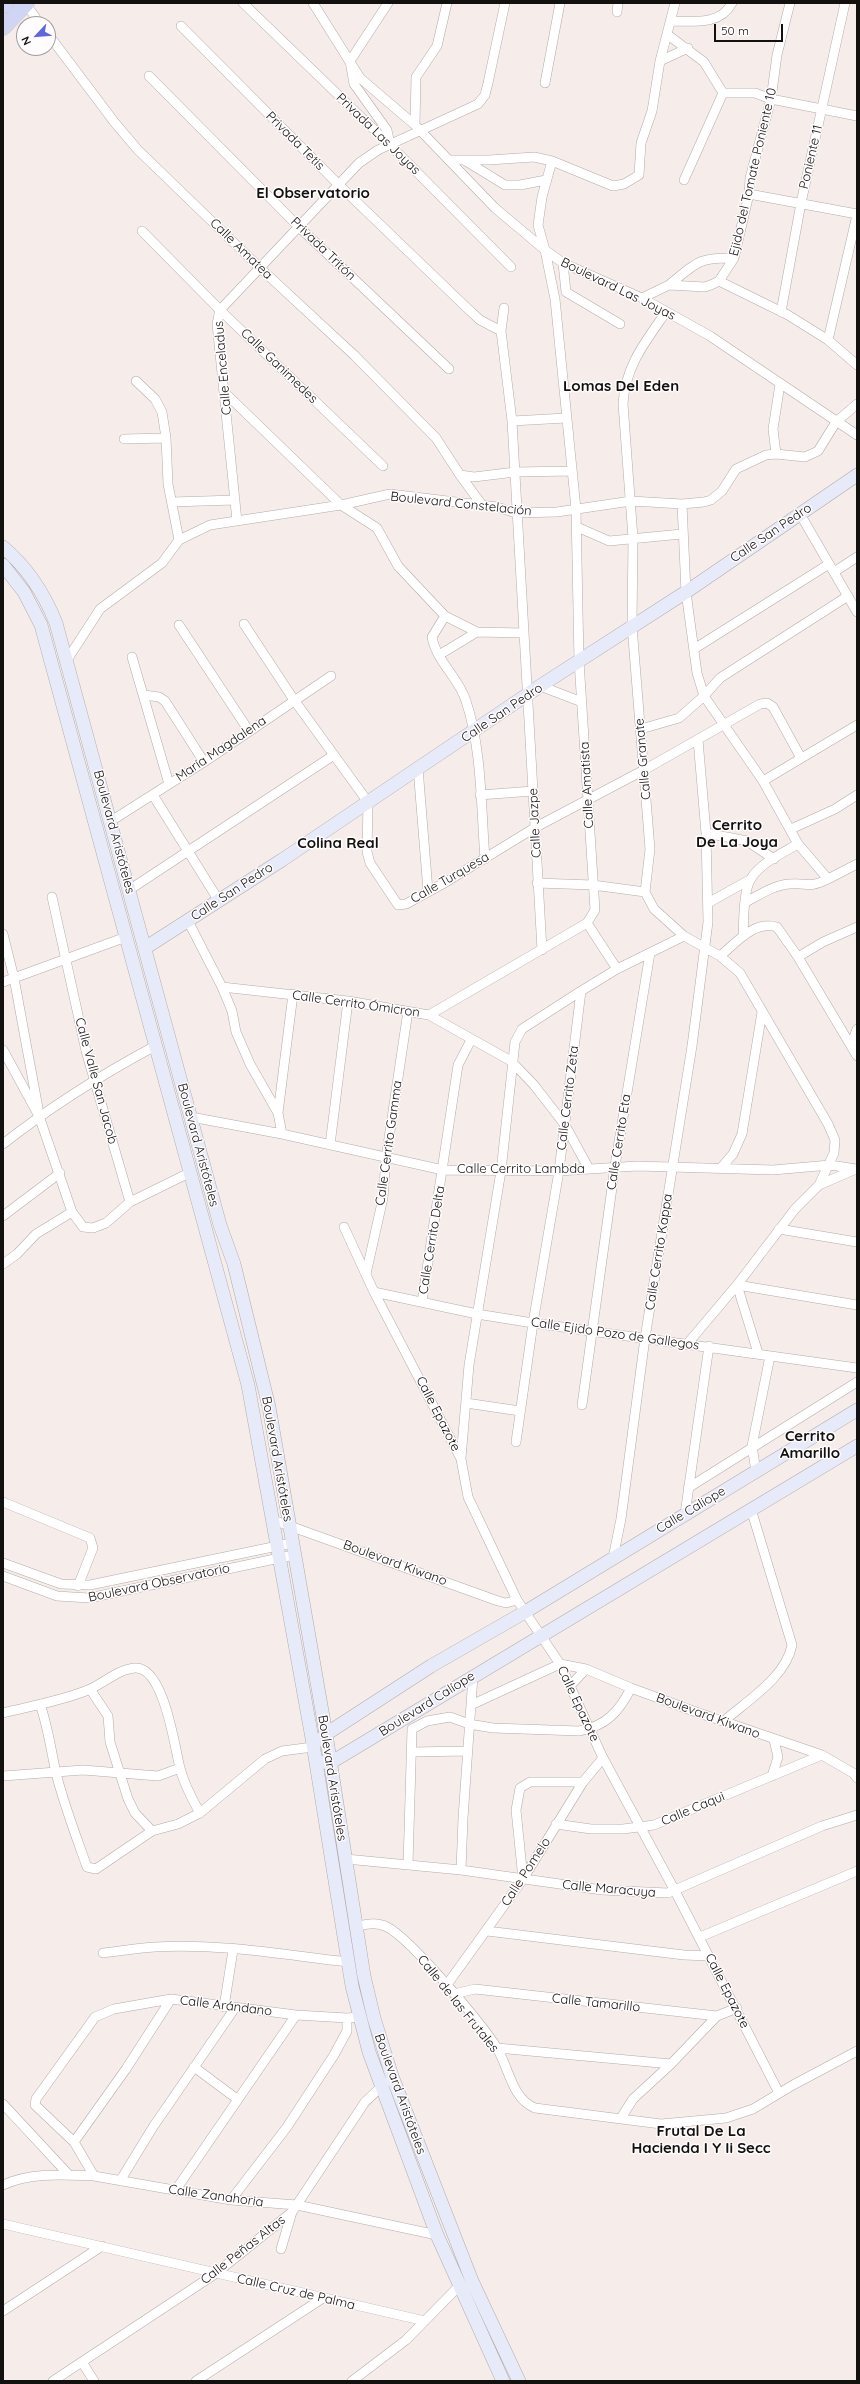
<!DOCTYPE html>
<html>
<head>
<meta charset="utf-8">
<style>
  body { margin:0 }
  #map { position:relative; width:860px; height:2384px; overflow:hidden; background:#f6edeb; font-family:Quicksand,sans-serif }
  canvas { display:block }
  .frame { position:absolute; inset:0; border:4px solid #131010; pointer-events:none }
  .north { position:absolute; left:16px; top:16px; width:40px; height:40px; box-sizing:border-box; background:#fefcfc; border:1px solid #a09e9e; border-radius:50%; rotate:244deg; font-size:11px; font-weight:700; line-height:16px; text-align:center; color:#131010 }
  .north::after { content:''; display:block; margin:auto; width:14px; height:18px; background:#5e67df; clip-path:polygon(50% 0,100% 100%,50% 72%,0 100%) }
  .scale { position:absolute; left:714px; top:24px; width:69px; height:18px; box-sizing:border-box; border:2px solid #131010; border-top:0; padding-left:5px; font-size:12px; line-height:14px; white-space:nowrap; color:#131010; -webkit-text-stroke:3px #fefcfc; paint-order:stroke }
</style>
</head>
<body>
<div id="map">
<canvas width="860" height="2384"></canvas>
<div class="frame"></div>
<div class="north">N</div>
<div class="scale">50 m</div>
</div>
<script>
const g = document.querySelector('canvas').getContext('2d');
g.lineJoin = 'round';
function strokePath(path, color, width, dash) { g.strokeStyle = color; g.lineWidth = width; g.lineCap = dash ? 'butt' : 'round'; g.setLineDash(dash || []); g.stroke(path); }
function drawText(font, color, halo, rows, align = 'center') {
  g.font = font + ' Quicksand,sans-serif'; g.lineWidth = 3; g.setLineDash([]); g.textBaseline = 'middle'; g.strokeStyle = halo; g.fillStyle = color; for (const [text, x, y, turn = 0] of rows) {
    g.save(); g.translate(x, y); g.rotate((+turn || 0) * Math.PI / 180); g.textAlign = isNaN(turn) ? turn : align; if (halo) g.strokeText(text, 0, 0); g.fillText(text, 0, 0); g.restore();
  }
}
const street = new Path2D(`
  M243,3l147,142 121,122
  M313,3l47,75 55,47 80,83 50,42 18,13 79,35 68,38 147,99
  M388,3l-38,58 4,23 33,46 3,15
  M26,4l14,20
  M617,12l1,-9
  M671,21c22,0 49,5 61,-18
  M181,26l157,158 129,124 13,12 21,11
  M48,34l67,89 23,27 121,117 95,88 82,83 24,37 14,2 41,-5 57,-1
  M668,35l36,27 19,31h32l16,6 86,17
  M660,61l28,-13
  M149,76l150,151 150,142
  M545,83l15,-80
  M415,125l1,-48 21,-31 10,-43
  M450,160h39l45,-3 18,4 61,25 11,-2 15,-9 2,-32 11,-32 8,-50 15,-58
  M464,160l41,25h15l26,-5
  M684,180l39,-87
  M749,194l108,20
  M142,231l78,79 163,156
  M563,263l3,29 54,32
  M719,281l69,34 40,25 29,25
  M669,285c27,-22 29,-28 65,-27
  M642,298l27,-13 36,2 8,-3 6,-3 15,-23 15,-64 1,-16 21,-79 6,-44 13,-52
  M504,308l-3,23 11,90 30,529
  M666,312c-20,29 -41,54 -43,92l10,134 -1,88 18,223 -5,43 9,17 30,27 36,20 20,17 88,151 7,16 -1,13 -15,32 -24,24 -58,76 -49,58
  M781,312l20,-109 44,-200
  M828,340l29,-125
  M224,392l117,113 36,23 21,38 47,50 32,16
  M512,421l54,-3
  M124,439l42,-1
  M776,454l29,3 13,-6 18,-29 21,-18
  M460,475l22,30
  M172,502l63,-2
  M682,504l4,88 11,81 7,23 59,85 35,63 30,35 29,-15
  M800,514l57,98
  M237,521l-20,-197 3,-14 139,-147 19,-13 100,-46 7,-9 3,-12 17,-80
  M577,527l32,14 73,-7
  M179,540l31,-15 131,-20 49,-11 107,13 19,6 41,-1 74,-11 51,3 22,-2 7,-2 11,-9 14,-22 30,-14 10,-1 -3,-25 7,-45
  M834,572l23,-15
  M445,616l-13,21c4,24 27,41 34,64 16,48 15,107 19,158
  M244,624l50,76 74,102 -1,50 3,11 28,42 8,-1 40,-22 90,-55 108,-57 116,-66 7,-1 6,4 28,51
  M179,625l70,106
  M694,649l135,-85
  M439,655l38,-23 47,1
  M132,657l37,127
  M67,660l33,-51 62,-46 17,-23 -11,-56 -2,-46 -4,-26 -7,-13 -19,-18
  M540,686l42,16
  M144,695l15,2 6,4 39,61
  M641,729l38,-11 25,-22 16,-18 128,-82
  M418,768l10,123
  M763,781l94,-56
  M153,795l66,106
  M480,795l53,-4
  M111,821l93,-59 127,-86
  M791,829l44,-20 22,-14
  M706,833l41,8 27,18
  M537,883l56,2 52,7
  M129,890l205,-135
  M52,897l34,154 44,151
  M746,902c13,-7 28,-17 43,-18 20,-2 18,5 39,-5
  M708,903l43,-24
  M188,921l34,66 10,24 4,21 14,32 28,49 4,21
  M587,923l30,46
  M3,934l11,44 24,130
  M743,936c1,-16 0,-36 5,-51 6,-19 33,-31 50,-41
  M720,956c16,-13 34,-36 57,-29l21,30 59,99
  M798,957l25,-15 34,-15
  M3,982l123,-45
  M222,987l126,14 81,14 82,46 23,24 31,40 24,44
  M429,1015l158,-92 8,-13 -16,-249 -3,-152 -21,-210 -10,-49 -7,-25 4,-28 10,-36
  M851,1045l6,-16
  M3,1050l36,66 33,96 11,15 10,1 13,-5 24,-21 61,-30
  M278,1113l15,-119
  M191,1117l91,17 161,36 116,1 78,-5 136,4 57,-5 26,4
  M3,1144c50,-39 96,-68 152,-98
  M330,1145l18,-144
  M721,1168l12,-14 9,-20 20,-122
  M819,1185l37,-16
  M3,1216l57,-43
  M344,1227l30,65 87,167 7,38 49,103 43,64 43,94 72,133 104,202
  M779,1229l78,13
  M3,1264l14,-10 19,-20 36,-22
  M366,1274l17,-76 3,-40 22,-147
  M374,1292l103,22 56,9 324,45
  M422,1302l36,-237 13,-25
  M758,1353l-21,-68 120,20
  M466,1403l54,8
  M582,1405l33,-239 35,-213
  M516,1442l17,-119 26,-152 22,-180
  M461,1458l8,-93 32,-194 14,-129 7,-13 59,-38 36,-22 67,-33
  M756,1471l-4,-25 18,-90
  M688,1488l169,-106
  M3,1502l87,36 3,10 -15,38
  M685,1514l24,-168
  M273,1520l225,81 8,2 11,-3
  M613,1558l8,-39 24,-181 47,-292 16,-124 -2,-89 -8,-93
  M3,1563l58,21 29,1 202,-42
  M3,1576l54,20 32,2 205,-43
  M570,1686l16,-17
  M90,1689l18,27 2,26 18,57 7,14 17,18
  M40,1704c8,23 11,46 16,69 8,32 20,63 31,94l9,2 56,-38 26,-7 22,-11 65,-54 17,-8 31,-4
  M471,1705l89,-41 26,5 45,19 65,24 126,43 31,18 4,5
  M3,1713c28,-7 58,-12 85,-23 15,-6 30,-21 47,-22 29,-2 40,81 45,100 4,16 12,31 20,45
  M724,1721c24,-21 62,-44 68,-76l-41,-136
  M411,1752l56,-1
  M3,1776l80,-6 75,6 22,-8
  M772,1776l6,-19 -4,-17
  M556,1824l35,5h32l31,-4 168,-70
  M346,1859l115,11 141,20 66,3 154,-67 35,-11
  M408,1865l4,-136 15,-8 23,-4 19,7 24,4 86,3c27,-5 40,-19 52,-43
  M461,1870l2,-52 10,-142
  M523,1879l-7,-69 4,-22 10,-6h53
  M358,1926c10,-2 19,-4 29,1 23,11 95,97 110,121 12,20 15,51 38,60l126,16 65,-6 27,-9 40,-24 64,-34
  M487,1931l197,24 25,1
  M700,1937l157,-66
  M103,1953c17,-2 35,-5 52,-6 64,-4 130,8 193,15
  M446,1986l77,-107 60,-97 20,-24
  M454,1994l21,-5 242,27 20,-8
  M224,2007l9,-57
  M360,2017l-13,1 -51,-3 -125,-16 -57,10 -19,8 -59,82 -1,6 39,37 20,34 137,24 66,5 140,30
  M497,2048l174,16
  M194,2067l43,32
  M3,2104l66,71
  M621,2118l12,-19 38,-35 46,-48
  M74,2142l52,-73 45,-70
  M120,2181l33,-54 82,-119
  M3,2185c29,-13 60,-10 91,-9
  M175,2191l121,-176
  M231,2200l56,-73 47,-72 13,-24v-13
  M3,2224l422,97
  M281,2249l11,-37
  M3,2311l99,-65
  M82,2362l12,19
  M53,2381l162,-107 77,-62 73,-110 20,-19
  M196,2381l127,-83
  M352,2381l54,-41 53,-54`);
const secondary = new Path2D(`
  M3,547c25,21 41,46 53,76l164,602 14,39 35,143 57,327 38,242 10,42 18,58 80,205 47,100
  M3,565l21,27 17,33 207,760 64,353 40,248 17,66 68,183 66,146
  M145,948l137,-88 258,-174 146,-94 171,-117
  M321,1740l5,-6 105,-68 94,-54 332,-202
  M323,1762l7,1 527,-317`);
const primary = new Path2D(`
  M3,6l3,-3
  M3,28l24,-25`);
strokePath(street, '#b3aba9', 10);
strokePath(secondary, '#b3aba9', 14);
strokePath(primary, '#cbcaca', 16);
strokePath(street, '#fff', 9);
strokePath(secondary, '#e7eaf8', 13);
strokePath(primary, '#cfd5f2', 15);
drawText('13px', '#131010', '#fefcfc', [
  ["Privada Las Joyas",378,134,44],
  ["Privada Tetis",295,141,45],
  ["Poniente 11",811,157,-77],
  ["Ejido del Tomate Poniente 10",753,172,-77],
  ["Calle Amatea",241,249,44],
  ["Privada Tritón",323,249,44],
  ["Boulevard Las Joyas",618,289,26],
  ["Calle Ganimedes",279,366,44],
  ["Calle Enceladus",223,368,-95],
  ["Boulevard Constelación",461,504,6],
  ["Calle San Pedro",771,533,-34],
  ["Calle San Pedro",502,713,-34],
  ["María Magdalena",221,749,-34],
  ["Calle Granate",643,759,-95],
  ["Calle Amatista",587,785,-93],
  ["Calle Jazpe",535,823,-93],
  ["Boulevard Aristóteles",114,832,75],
  ["Calle Turquesa",450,878,-30],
  ["Calle San Pedro",232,892,-33],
  ["Calle Cerrito Ómicron",356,1004,8],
  ["Calle Valle San Jacob",96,1081,75],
  ["Calle Cerrito Zeta",568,1098,-83],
  ["Calle Cerrito Eta",619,1142,-81],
  ["Calle Cerrito Gamma",389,1143,-82],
  ["Boulevard Aristóteles",198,1145,75],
  ["Calle Cerrito Lambda",521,1169],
  ["Calle Cerrito Delta",432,1240,-81],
  ["Calle Cerrito Kappa",659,1252,-81],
  ["Calle Ejido Pozo de Gallegos",615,1334,8],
  ["Calle Epazote",438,1414,63],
  ["Boulevard Aristóteles",277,1459,80],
  ["Calle Caliope",691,1510,-31],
  ["Boulevard Kiwano",395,1563,20],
  ["Boulevard Observatorio",159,1583,-12],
  ["Boulevard Calíope",427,1704,-32],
  ["Calle Epazote",578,1704,65],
  ["Boulevard Kiwano",708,1716,20],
  ["Boulevard Aristóteles",332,1778,81],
  ["Calle Caqui",693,1809,-23],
  ["Calle Pomelo",526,1872,-57],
  ["Calle Maracuya",609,1889,5],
  ["Calle Epazote",727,1991,63],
  ["Calle Tamarillo",596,2003,6],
  ["Calle de las Frutales",458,2004,51],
  ["Calle Arándano",226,2006,7],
  ["Boulevard Aristóteles",400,2094,70],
  ["Calle Zanahoria",216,2196,8],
  ["Calle Peñas Altas",243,2250,-38],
  ["Calle Cruz de Palma",296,2292,13]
]);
drawText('bold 15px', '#131010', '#fefcfc', [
  ["El Observatorio",313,193],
  ["Lomas Del Eden",621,386],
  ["Cerrito",737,825],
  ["De La Joya",737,842],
  ["Colina Real",338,843],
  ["Cerrito",810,1436],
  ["Amarillo",810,1453],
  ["Frutal De La",701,2131],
  ["Hacienda I Y Ii Secc",701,2148]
]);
</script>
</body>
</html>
